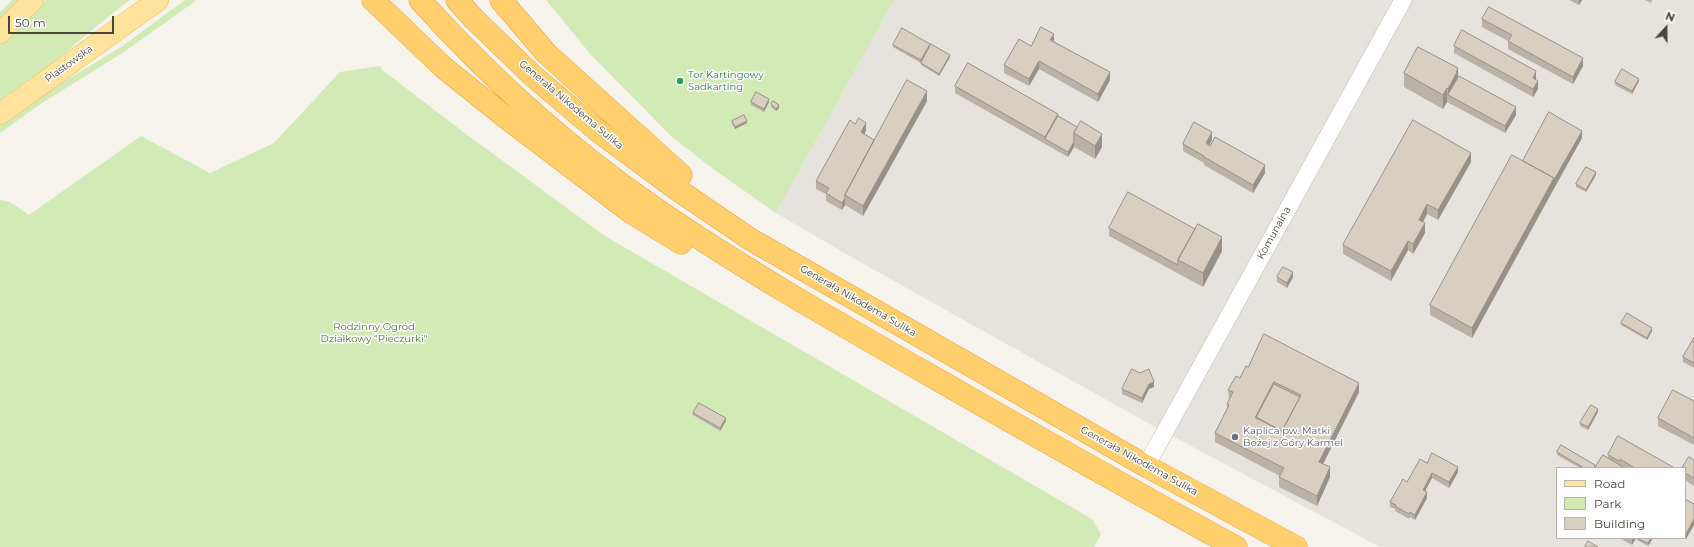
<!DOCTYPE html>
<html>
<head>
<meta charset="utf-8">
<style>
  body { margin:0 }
  #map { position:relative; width:1694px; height:547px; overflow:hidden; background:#f6f3ec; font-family:Montserrat,sans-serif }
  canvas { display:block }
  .legend { position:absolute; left:1556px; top:467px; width:130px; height:72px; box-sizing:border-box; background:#fff; border:1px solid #b7b4b0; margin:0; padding:5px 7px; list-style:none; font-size:12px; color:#4b4439 }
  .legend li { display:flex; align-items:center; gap:8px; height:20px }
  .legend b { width:20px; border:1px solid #b7b4b0 }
  .north { position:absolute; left:1646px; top:8px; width:40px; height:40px; -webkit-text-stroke:3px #fff; paint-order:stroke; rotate:21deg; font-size:11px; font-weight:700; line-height:16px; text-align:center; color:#4b4439 }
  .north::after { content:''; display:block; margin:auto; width:14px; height:18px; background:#4b4439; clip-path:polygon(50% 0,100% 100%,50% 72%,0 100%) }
  .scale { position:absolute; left:8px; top:16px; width:106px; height:18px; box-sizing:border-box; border:2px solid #4b4439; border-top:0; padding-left:5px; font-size:12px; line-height:14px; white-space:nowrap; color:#4b4439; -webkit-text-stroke:3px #fff; paint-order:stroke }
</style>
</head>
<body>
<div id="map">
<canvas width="1694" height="547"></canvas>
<ul class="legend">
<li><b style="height:5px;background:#ffe39c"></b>Road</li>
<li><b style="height:11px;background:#d2eab5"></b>Park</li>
<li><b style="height:11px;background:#d8cfc1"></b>Building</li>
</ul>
<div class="north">N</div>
<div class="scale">50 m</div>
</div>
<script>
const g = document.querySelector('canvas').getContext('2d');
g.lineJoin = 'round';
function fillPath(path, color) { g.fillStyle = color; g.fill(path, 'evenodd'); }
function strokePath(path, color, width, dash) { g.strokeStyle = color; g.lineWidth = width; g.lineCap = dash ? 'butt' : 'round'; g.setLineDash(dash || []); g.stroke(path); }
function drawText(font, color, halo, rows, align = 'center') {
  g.font = font + ' Montserrat,sans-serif'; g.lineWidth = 3; g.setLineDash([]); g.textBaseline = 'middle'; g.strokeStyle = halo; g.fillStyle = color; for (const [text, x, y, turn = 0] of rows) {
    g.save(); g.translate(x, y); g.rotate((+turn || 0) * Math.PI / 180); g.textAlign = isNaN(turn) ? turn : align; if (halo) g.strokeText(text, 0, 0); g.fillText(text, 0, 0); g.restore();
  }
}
fillPath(new Path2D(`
  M894,0h800v547h-314l-234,-125 -286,-160 -84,-49zM1557,468h128v70h-128z`), '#e6e2dd');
fillPath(new Path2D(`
  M12,0h10l-22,21v-9z
  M46,0h84c-45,33 -84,73 -130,104v-59z
  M185,0h12l-73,52 -82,51 -42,30v-8l37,-27 84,-51z
  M546,0h348l-118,213 -63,-44 -42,-33 -79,-80z
  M380,66l1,3 81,62 143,105 487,283 9,15 -7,13h-1094v-347l10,2 19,13 112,-79 69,37 64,-30 66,-71z`), '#d2eab5');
fillPath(new Path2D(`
  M1412,0h13l-11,20 -10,-5z
  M1352,108l9,5 -12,24 -10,-5z
  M1234,269l9,5 -26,47 -9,-5z
  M1243,306l9,5 -28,52 -10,-5z
  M1193,397l9,5 -16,28 -9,-5z`), '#e5e3e0');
const minor = new Path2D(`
  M1146,466l257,-466`);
const major = new Path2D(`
  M0,33l33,-33
  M0,114l158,-114`);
const highway = new Path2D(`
  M373,0l71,68 60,48 128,97 49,30
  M420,0c69,77 148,148 233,207 90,62 185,116 280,170 100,57 201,115 303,170
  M457,0l17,19 59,57 65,55 77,57 75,51 396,227 150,81
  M501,0l45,53 135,122`);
strokePath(minor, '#c2bbae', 18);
strokePath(major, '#e6c16a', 22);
strokePath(highway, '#e0a43c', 23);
strokePath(minor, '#fff', 17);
strokePath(major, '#ffe39c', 21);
strokePath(highway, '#ffcf6e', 22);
fillPath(new Path2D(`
  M1569,0h13l-3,5z
  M1645,0h7l-1,3z
  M1482,19l101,47 -10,18 -65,-35v-8l-26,-14z
  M1054,41l56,39 -12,22 -59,-33 -10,17 -25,-13v-8l27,-19z
  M930,44l-9,19 -28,-16v-2z
  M1454,46l82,33v1l2,9 -5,8 -79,-44z
  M950,57l-11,19 -18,-11v-2z
  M1404,73l54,5 58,37 -11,18 -58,-31 -4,7 -39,-22z
  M1639,81l-7,13 -17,-9v-3z
  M955,86l103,30 44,31 -7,12 -21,-12 -6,10 -113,-64z
  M927,101l-64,115 -18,-11 -3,5 -16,-9v-7l-10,-5v-8l50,-50 -2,3 10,6z
  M751,102h18l-5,10 -13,-7z
  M771,104l8,4 -3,3 -5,-4z
  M732,121l15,2 -12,6 -3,-5z
  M1582,138l-110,200 -42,-23v-10l93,-144z
  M1212,140l-3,5 56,28 -12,20 -49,-28v-2l-21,-12v-7z
  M1471,162l-33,58 -11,-6 -4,8 2,11 -12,21 -5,-4 -17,31 -48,-27v-9z
  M1596,175l-10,17 -10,-5v-3z
  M1109,228l113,23 -19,36 -94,-51z
  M1277,277h16l-6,11 -10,-6z
  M1621,323l31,8 -5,9 -26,-15z
  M1694,338v30l-11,-6v-5z
  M1248,367l111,25 -36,72 7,13 -13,29 -38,-19v-10l1,-1 -65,-34v-9l12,-24v-5l2,-4 -1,-10 12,-12z
  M1154,387l-5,2 -7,14 -20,-9v-5z
  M1694,401v44l-36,-19v-8z
  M1598,412l-10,18 -8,-4v-3z
  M693,413l33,8 -6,10 -27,-16z
  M1557,452l38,15 13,-9v-3l65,13h-93l-23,-13z
  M1694,460v26l-9,-6v-12z
  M1427,463l31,9 -9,16 -17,-10 -7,13 2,7 -12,22 -5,-3 -1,2 -14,-8v-2l-5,-2v-5l17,-20z
  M1685,499l9,5v21l-8,14 -2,-1h1z
  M1619,538h17l-4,7z
  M1637,538h16l-5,8 -11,-6z`), '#bab2a6');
fillPath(new Path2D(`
  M1579,0h3l-3,5z
  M1054,34v7l-4,-1z
  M930,44v3l-9,16v-3z
  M950,55v2l-11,19v-2z
  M1583,58v8l-10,18v-7z
  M1039,61v8l-10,17v-7z
  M1458,68v14l-10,13v-6z
  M1536,71v8l-3,7v-8z
  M1110,72v8l-12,22v-8z
  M1639,79v2l-7,13v-3z
  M1538,81v8l-5,8v-8z
  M1447,88v14l-4,7v-14z
  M927,91v10l-64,115v-10z
  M769,99v3l-5,10v-3z
  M779,105v3l-3,3v-2z
  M1516,107v8l-11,18v-7z
  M1058,114v8l-13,17v-2z
  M747,121v2l-12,6v-2z
  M866,123v8l-5,9v-8z
  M1582,131v7l-28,50v-8z
  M1212,132v8l-6,11v-8z
  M1102,134v13l-7,12v-13z
  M1074,142v5l-6,10v-5z
  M1471,153v9l-33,58v-10z
  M1265,165v8l-12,20v-8z
  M1596,172v3l-10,17v-2z
  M1554,178v10l-82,150v-10z
  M845,198v7l-3,5v-7z
  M1427,204v10l-8,15v-9z
  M1425,223v10l-12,21v-10z
  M1222,237v14l-19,36v-14z
  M1408,241v9l-17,31v-10z
  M1293,272v5l-6,11v-5z
  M1652,328v3l-5,9v-2z
  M1154,382v5l-5,2 -7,14v-5l7,-14z
  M1274,382v9l-15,30 -3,-4z
  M1359,383v9l-40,80v-10z
  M1598,409v3l-10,18v-3z
  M726,418v3l-6,10v-3z
  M1330,467v10l-13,29v-10z
  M1458,467v5l-9,16v-6z
  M1432,473v5l-9,17v-5z
  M1427,492v6l-12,22v-5z
  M1694,519v6l-8,14v-5z
  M1633,538h3l-4,7v-5z
  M1651,538h2l-5,8v-3z`), '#979187');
const building = new Path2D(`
  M1489,7l94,51 -10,19 -65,-36 4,-6 -30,-16z
  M1041,27l13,7 -4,6 60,32 -12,22 -59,-33 -10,18 -25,-14 15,-26 12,7z
  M902,28l28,16 -9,16 -28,-15z
  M1462,30l74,41 -3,7 5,3 -5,8 -79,-43z
  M931,44l19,11 -11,19 -18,-11z
  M1418,47l40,21 -2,4h1l-9,17 -1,-1 -4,7 -39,-22z
  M968,63l90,51 -13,23 -90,-51z
  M1622,69l17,10 -7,12 -17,-9z
  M1459,76l57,31 -11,19 -57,-31z
  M907,80l20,11 -64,115 -18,-11z
  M756,92l13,7 -5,10 -13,-7z
  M773,101l6,4 -3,4 -5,-5z
  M1549,112l33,19 -28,49v-2l-31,-17z
  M744,115l3,6 -12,6 -3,-6z
  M1058,116l19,11 -3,6v9l-6,10 -23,-13z
  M859,118l7,5 -5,9 13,8 -29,55v3l-3,5 -16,-10 3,-5 -13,-7 34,-61 5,4z
  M1413,120l58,33 -33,57 -11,-6 -8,16 6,3 -12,21 -5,-3 -17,30 -48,-26z
  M1081,121l21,13 -7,12 -21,-13z
  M1194,122l18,10 -6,11 4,3 5,-9 50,28 -12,20 -49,-28v-1l-21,-12z
  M1512,155l42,23 -82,150 -42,-23z
  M1586,167l10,5 -10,18 -10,-6z
  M1128,192l67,37 -17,31v5l-69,-37z
  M1198,224l24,13 -19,36 -25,-13z
  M1283,267l10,5 -6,11 -10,-6z
  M1627,313l25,15 -5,10 -26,-15z
  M1264,334l95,49 -40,79 11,5 -13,29 -38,-19 5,-9 -69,-35 14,-28 -2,-1 6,-12 -5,-2 8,-14 4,2 6,-12 2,1zM1274,382l27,13 -19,36 -26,-14z
  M1694,338v25l-11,-6z
  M1132,369l8,4 9,-4 5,13 -5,2 -7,14 -20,-9z
  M1274,384l26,13 -18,34 -26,-13z
  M1673,390l21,11v37l-36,-20z
  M699,403l27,15 -6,10 -27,-15z
  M1591,405l7,4 -10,18 -8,-4z
  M1618,436l55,31v1h-38l-15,-9 -1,2 -11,-6z
  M1561,445l34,20 -1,3h-10l-27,-16z
  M1432,453l26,14 -9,15 -17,-9 -9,17 4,2 -12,23 -5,-3 -1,2 -14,-8 1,-1 -6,-3 13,-23 4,3 13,-23 7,4z
  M1603,455l20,12v1h-28z
  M1689,457l5,3v18l-9,-5v-5h-3z
  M1685,499l9,5v15l-8,15 -1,-1z
  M1637,538h14l-3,5z
  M1588,541l10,6h-13z`);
fillPath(building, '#d8cfc1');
strokePath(building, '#979187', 1);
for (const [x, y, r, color] of [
  [680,81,4,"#2e9e5b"],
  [1235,437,4,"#6b7280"]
]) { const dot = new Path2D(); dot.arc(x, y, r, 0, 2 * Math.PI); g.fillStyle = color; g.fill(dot); strokePath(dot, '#fff', 1.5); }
drawText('10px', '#4b4439', '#fff', [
  ["Piastowska",69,64,-36],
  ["Generała Nikodema Sulika",571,105,40],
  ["Komunalna",1274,233,-61],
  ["Generała Nikodema Sulika",858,301,30],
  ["Generała Nikodema Sulika",1139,461,29]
]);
drawText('10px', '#27864d', '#fff', [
  ["Tor Kartingowy",688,75],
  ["Sadkarting",688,87]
], 'left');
drawText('10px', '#4a7f2a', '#fff', [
  ["Rodzinny Ogród",374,327],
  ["Działkowy \"Pieczurki\"",374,339]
]);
drawText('10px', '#5b616d', '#fff', [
  ["Kaplica pw. Matki",1243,431],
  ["Bożej z Góry Karmel",1243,443]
], 'left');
</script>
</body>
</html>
